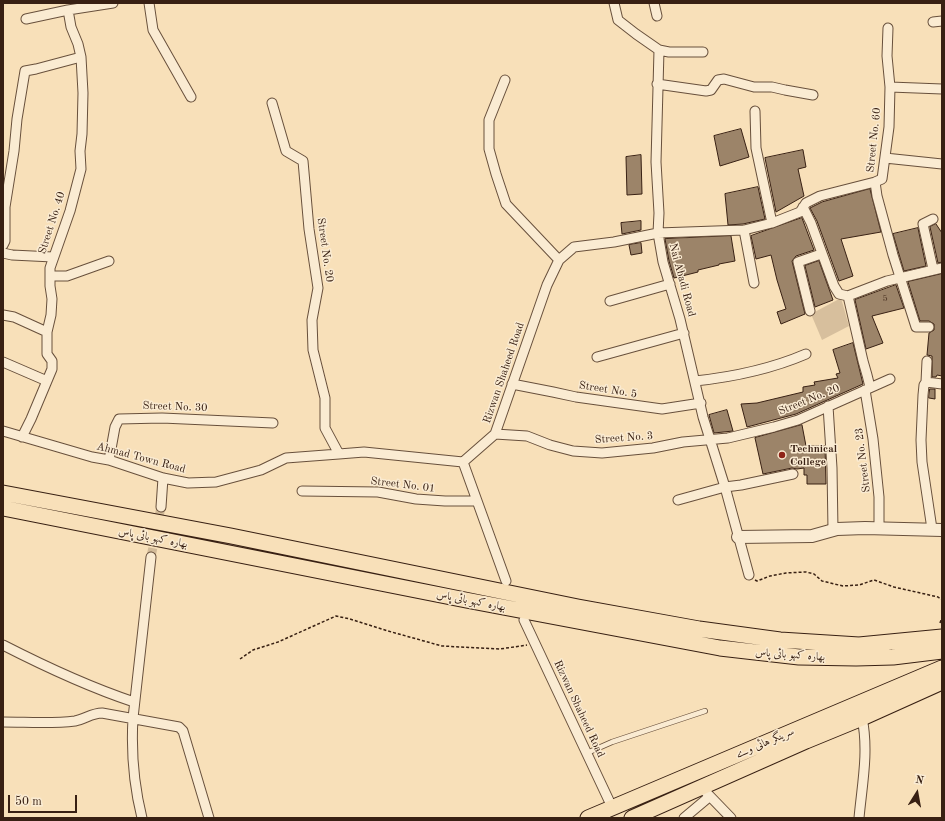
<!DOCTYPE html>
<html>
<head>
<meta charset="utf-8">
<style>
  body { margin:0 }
  #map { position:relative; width:945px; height:821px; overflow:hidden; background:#f8e0b9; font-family:"Old Standard TT",serif }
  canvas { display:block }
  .frame { position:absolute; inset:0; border:4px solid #382013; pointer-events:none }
  .north { position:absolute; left:897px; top:773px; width:40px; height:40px; -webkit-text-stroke:3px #faebd2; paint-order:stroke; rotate:11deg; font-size:11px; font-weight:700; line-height:16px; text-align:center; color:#382013 }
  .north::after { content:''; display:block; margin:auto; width:14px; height:18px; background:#382013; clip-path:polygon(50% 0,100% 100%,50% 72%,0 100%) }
  .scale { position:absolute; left:8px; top:795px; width:69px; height:18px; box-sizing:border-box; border:2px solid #382013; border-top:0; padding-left:5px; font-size:12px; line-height:14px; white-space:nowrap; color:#382013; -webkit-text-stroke:3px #faebd2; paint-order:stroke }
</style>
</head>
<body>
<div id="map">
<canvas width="945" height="821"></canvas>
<div class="frame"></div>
<div class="north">N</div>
<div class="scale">50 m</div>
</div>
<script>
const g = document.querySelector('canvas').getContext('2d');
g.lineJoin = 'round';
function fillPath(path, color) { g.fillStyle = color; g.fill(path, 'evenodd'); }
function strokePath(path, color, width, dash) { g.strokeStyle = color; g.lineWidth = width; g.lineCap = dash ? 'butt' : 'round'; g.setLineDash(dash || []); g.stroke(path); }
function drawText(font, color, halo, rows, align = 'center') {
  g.font = font + ' "Old Standard TT",Amiri,serif'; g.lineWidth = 3; g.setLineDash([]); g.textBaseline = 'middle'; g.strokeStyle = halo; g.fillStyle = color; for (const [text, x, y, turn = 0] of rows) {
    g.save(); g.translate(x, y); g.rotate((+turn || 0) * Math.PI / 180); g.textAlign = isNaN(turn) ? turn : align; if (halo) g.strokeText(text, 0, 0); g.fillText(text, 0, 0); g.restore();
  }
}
fillPath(new Path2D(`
  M841,298l8,28 -27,14 -11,-26z`), '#d7bf9d');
const building = new Path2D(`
  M741,129l8,28 -29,9 -6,-30z
  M803,150l3,17 -8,2 6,27 -28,16 -11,-54z
  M641,155l1,39 -15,1 -1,-38z
  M758,187l7,32 -22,5 -15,1 -3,-31z
  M870,189l11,43 -40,7 12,37 -14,5 -22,-60 -7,-13 12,-6z
  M802,218l12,32 -18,6 -4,5 13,53 -24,10 -4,-12 9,-3 -9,-29 -6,-25 -15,4 -5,-23z
  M641,221v9l-19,4 -1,-11z
  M936,224l6,9v29l-4,1 -8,-36z
  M918,228l8,38 -22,5 -11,-37z
  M731,236l4,25 -16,3v1l-21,5v2l-24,6 -5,-17 -4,-22z
  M641,243l1,10 -11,2 -2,-10z
  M819,261l14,39 -18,7 -10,-41z
  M942,274v102l-5,-1 -1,2h-4v-21l-5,-1 2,-22 5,-3v-6l-5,-3h-9l-12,-39z
  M896,285l8,23 -32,8 11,27 -17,6 -11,-49z
  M853,343l10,41 -67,30 -49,13 -6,-23 16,-1 46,-11v-5l12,-2 -1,-3 24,-4 -2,-4 4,-1 -7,-23z
  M930,389h5v10l-6,-1z
  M727,410l6,21 -19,2 -5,-18z
  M802,425l4,21h19l1,38h-19v-9h-3v-7l-7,1 -5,-1 -29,6 -8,-36z`);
fillPath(building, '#9c8469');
strokePath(building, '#382013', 1);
strokePath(new Path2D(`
  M151,557l10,-50`), '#d2ba98', 9, [9, 4.5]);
const service = new Path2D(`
  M587,753l25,-11 93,-31`);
const minor = new Path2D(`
  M149,3l4,27 38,67
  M614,3l4,17 18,14 23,16 -3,112 3,51 -1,20 5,29 17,57 23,98 22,70 24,88
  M654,3l3,13
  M26,19l42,-9 45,-7
  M933,22l9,-1
  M888,28l-1,28 3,31
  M659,50l10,2h34
  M505,80l-16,40v29l7,25 10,30 53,56
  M657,84l49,7 5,-1 7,-10 6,-1 30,8h18l13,3 28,5
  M272,103l14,48 17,10 6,68 9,59 -6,32 1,30 12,48v30l14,26
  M755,111l1,37 16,75
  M885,158l57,6
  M875,182l2,14 16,59 23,72h13
  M803,207l8,16 23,63 5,8 9,2
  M933,219l-10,5 10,45
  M744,230l10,53
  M3,245l2,-4v-34l9,-56 3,-32 8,-48 11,-2 45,-12
  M3,253l9,2 41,2
  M50,276h17l42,-15
  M848,296l39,-15 55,-13
  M848,296l15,65 4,14 3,12
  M610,301l60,-17
  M810,311l-12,-49 23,-8
  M3,315l11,2 33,15
  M597,357l87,-24
  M927,361l-1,21 -2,3 -1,10 -2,45 1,22 10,67
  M3,362l44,19
  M695,381c38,-4 76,-12 111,-27
  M926,382l16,2
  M512,384l41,8 23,5 86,12 39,-6
  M865,390l8,49 6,58v31
  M828,406l4,62 1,62
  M3,431l89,26 17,3 54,18 25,5 28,-1 45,-12 25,-12 53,-4 25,-2 99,10
  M495,434l32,2 23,9 23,6 29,2 51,-5 30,-6 45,-4 46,-11 24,-7 92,-41
  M22,437l9,-18 21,-50v-8l-5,-7v-22l4,-17 1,-16 -2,-13v-18l20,-57 11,-42 -1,-18 2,-17 1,-41 -2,-36 -3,-13 -7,-17 -3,-17
  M109,460l6,-33 4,-8 43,-1 111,5
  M302,491l76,1 38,7 29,2h32
  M678,500l47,-13 16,-2 52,-11
  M161,507l2,-29
  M506,581l-43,-119 32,-28 52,-149 12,-25 15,-13 40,-5 44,-9 86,-3 28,-7 28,-11 6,-9 14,-7 55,-14 7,-3 7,-52 1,-40 52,2
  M524,620l88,187
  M3,645c43,22 86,42 131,57
  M3,722c24,0 49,2 72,-1 10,-2 17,-8 27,-8l77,14 4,4 26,87
  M701,787l30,31
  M142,818c-8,-32 -11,-66 -9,-100l18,-161
  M684,818l25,-21
  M859,818c3,-33 10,-67 3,-100`);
const tertiary = new Path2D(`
  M738,537l74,-1 25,-7 28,-1 77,2`);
const trunk = new Path2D(`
  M3,493l228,43 347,71 121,22 81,11 79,5 83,-8
  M3,508l463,92 254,48 79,9 57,1 37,-1 49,-6
  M588,818l354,-150
  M632,818l174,-77 56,-23 80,-36`);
strokePath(service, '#68503c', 6);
strokePath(minor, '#68503c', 11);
strokePath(tertiary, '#68503c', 14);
strokePath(trunk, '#382013', 17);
strokePath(new Path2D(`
  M755,580l2,1 13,-5 16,-3 20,-1 8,2 8,7 21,5 16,-1 15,-5 20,7 44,10 4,3
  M940,623l2,-6
  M240,659l13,-9 25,-8 58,-26 14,3 38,12 54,15 58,3 27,-4`), '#382013', 1.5, [3, 2]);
strokePath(service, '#faebd2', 4.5);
strokePath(minor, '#faebd2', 9);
strokePath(tertiary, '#faebd2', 12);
strokePath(trunk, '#f8e0b9', 15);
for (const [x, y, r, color] of [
  [782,455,4,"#8f2418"]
]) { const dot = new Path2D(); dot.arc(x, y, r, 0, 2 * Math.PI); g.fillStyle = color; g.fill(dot); strokePath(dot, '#faebd2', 1.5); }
drawText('9px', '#513928', null, [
  ["5",885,299]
]);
drawText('11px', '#382013', '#faebd2', [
  ["Street No. 60",874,140,-84],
  ["Street No. 40",52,223,-72],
  ["Street No. 20",325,250,82],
  ["Nai Abadi Road",682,280,75],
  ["Rizwan Shaheed Road",504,373,-71],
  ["Street No. 5",608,390,9],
  ["Street No. 20",809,400,-22],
  ["Street No. 30",175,407,2],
  ["Street No. 3",624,438,-4],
  ["Ahmad Town Road",141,458,15],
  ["Street No. 23",863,460,-97],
  ["Street No. 01",403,485,7],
  ["بھارہ کہو بائی پاس",153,538,11],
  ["بھارہ کہو بائی پاس",471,601,11],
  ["بھارہ کہو بائی پاس",790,655,4],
  ["Rizwan Shaheed Road",579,709,65],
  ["سرینگر ہائی وے",765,743,-23]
]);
drawText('bold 11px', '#382013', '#faebd2', [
  ["Technical",790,449],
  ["College",790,462]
], 'left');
</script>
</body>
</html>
